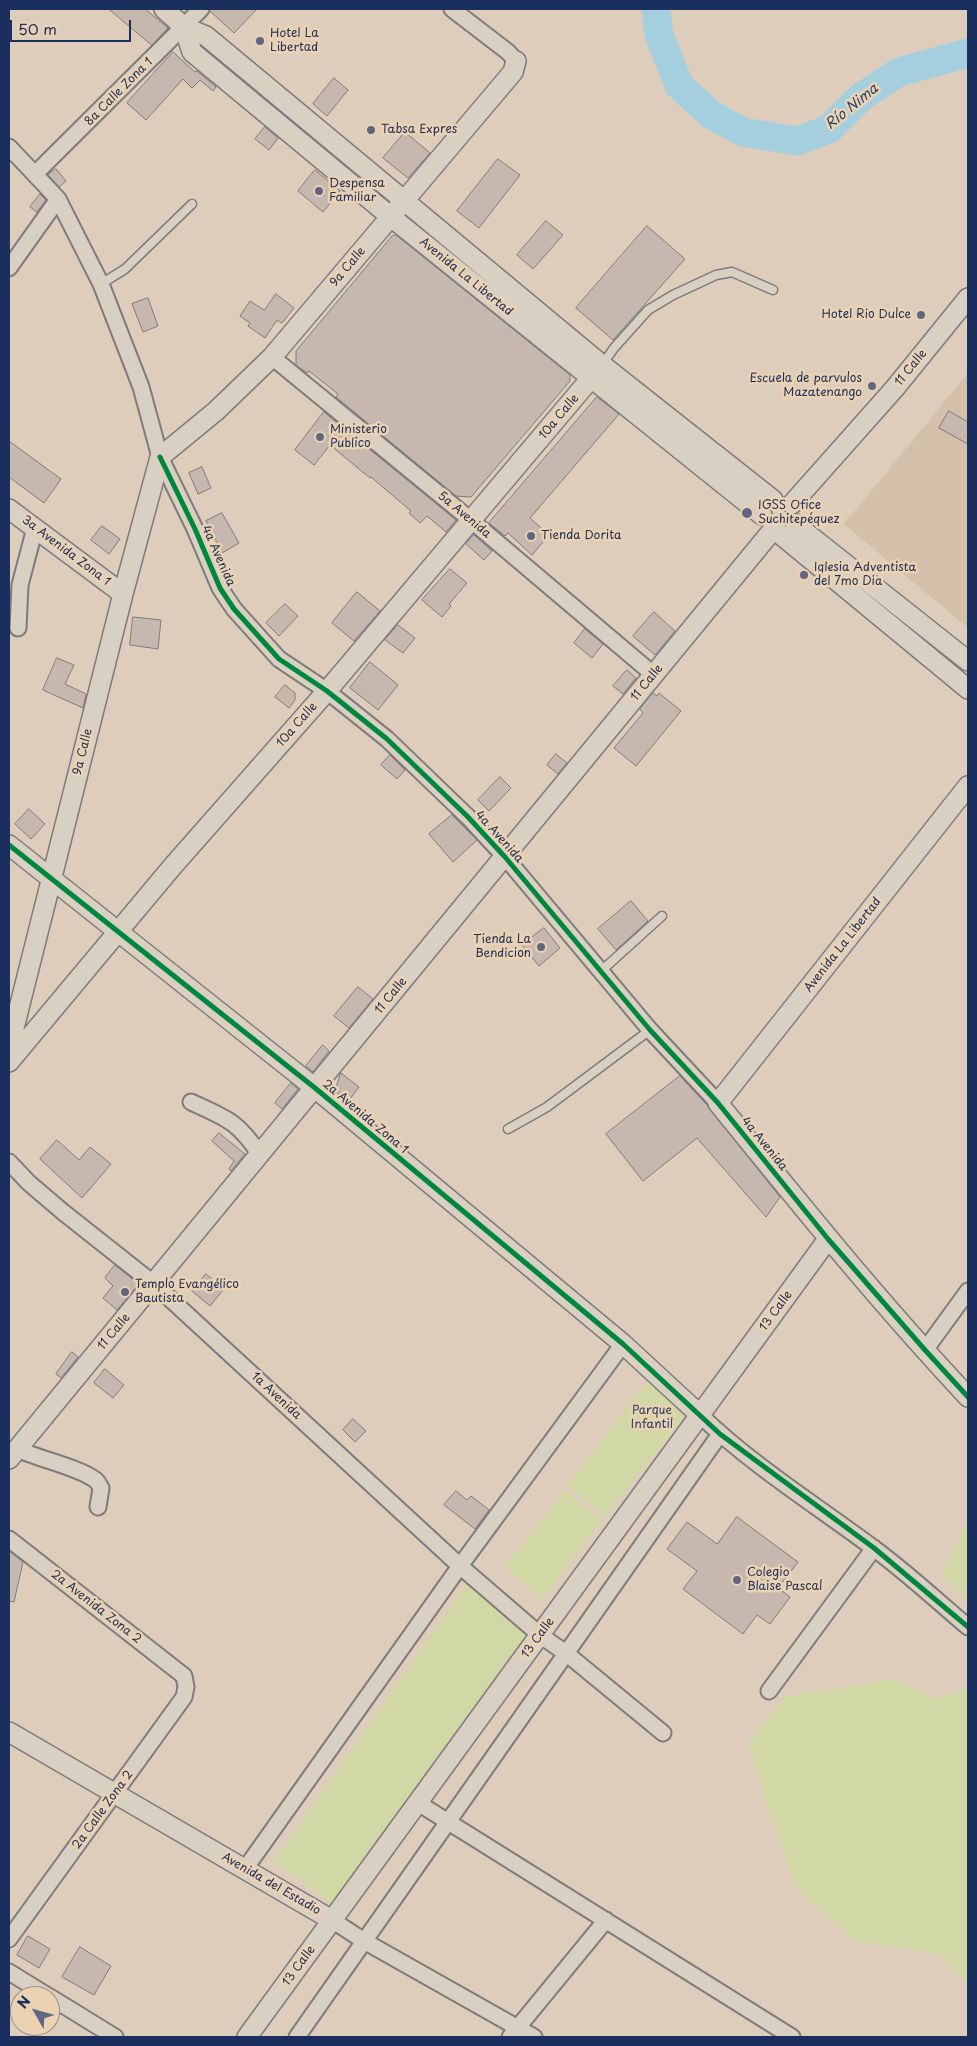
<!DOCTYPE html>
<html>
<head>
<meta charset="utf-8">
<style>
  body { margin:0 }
  #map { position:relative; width:977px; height:2046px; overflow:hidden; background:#decdbb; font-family:"Playpen Sans",sans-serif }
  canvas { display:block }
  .frame { position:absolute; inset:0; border:10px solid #1b2f5e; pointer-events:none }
  .north { position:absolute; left:10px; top:1986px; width:50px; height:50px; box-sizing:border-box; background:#ead2b2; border:1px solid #979190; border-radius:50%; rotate:308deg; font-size:14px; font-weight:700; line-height:20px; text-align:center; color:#1b2f5e }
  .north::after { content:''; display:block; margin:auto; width:18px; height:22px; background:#5f667f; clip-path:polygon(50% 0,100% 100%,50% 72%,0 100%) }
  .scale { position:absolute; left:10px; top:20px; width:121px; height:22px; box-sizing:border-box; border:2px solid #1b2f5e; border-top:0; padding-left:6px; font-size:15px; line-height:18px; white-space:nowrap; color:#1b2f5e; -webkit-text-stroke:4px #ead2b2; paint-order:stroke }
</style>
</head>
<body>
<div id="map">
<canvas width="977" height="2046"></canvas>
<div class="frame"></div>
<div class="north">N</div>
<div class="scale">50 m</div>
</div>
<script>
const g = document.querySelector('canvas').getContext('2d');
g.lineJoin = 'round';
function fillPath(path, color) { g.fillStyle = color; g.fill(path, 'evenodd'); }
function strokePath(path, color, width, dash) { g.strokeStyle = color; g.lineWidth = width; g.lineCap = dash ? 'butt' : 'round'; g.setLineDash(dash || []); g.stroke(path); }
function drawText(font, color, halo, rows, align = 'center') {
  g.font = font + ' "Playpen Sans",sans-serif'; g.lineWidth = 5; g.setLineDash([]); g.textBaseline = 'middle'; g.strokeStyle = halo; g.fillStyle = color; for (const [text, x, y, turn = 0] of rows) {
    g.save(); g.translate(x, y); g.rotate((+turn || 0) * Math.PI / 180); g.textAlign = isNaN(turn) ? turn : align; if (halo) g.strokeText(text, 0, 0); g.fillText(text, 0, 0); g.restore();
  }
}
fillPath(new Path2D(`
  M968,373v255l-124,-104z`), '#d4bfaa');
fillPath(new Path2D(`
  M649,1380l40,32 -84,104 -39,-30z
  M565,1491l37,29 -60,79 -38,-33z
  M968,1519v83l-26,-28z
  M471,1578l77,53 -199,284 -76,-53z
  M892,1679l49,20 27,-11v296l-29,-30 -83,-13 -58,-51 -32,-87 -17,-61 38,-46z`), '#d2d7a6');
strokePath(new Path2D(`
  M656,9l3,26 20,50 31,29 33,18 54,9 32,-12 32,-32 38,-25 69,-19`), '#a5cfdf', 29);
const building = new Path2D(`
  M109,9h36l23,19 -16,17z
  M210,9h47l-23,24 -24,-22z
  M173,52l22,20 2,-1 19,16 -3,4 -13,-11 -8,8 -9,-9 -37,41 -19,-17z
  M334,78l14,12 -21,26 -14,-12z
  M265,127l13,11 -9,12 -14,-11z
  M405,132l25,21 -22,25 -25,-20z
  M498,159l22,16 -41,53 -22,-17z
  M56,169l10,12 -7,6 -11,-12z
  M315,170l25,21 -17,21 -25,-21z
  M40,194l6,6 -9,12 -7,-5z
  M546,221l17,14 -30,34 -16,-14z
  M647,226l38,33 -72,81 -37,-32z
  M396,235l174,140v6l-99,116 -15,-1 -120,-99 2,-3 -29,-23 -2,2 -11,-8v-14l96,-115z
  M276,294l18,14 -12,15 -5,-3 -12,18 -17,-12 2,-3 -10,-7 10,-15 14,9z
  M148,298l10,28 -15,6 -11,-28z
  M597,397l22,17 -89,104 19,17 -17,20 -24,-22 -3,3 -16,-13z
  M949,411l19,11v22l-29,-16z
  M324,412l132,108 -10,12 -19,-16 -7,7 -11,-10 2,-2 -40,-34 -1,1 -40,-33 -16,20 -19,-15z
  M9,441l52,38 -17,24 -35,-26z
  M202,467l9,21 -13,6 -9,-21z
  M222,513l17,30 -17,10 -16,-32z
  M102,526l18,13 -11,15 -18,-14z
  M474,535l18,16 -8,9 -18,-16z
  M450,569l17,14 -18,21 2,2 -9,11 -20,-17z
  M357,592l23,19 -26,30 -22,-18z
  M285,604l13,12 -19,20 -13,-13z
  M654,612l21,19 -20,24 -22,-19z
  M133,617l28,3 -3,29 -28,-4z
  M398,625l17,13 -12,15 -18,-13z
  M585,629l18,15 -11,14 -18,-15z
  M57,658l17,7 -9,19 21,10 -3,14 -40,-18z
  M370,662l28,23 -20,25 -28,-22z
  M627,670l9,8 -13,16 -10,-8z
  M285,685l10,8v7l-6,8 -14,-11z
  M653,693l4,3 2,-3 22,18 -45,55 -22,-18 29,-35 -3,-4z
  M556,754l11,9 -9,11 -11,-9z
  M390,755l15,15 -8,9 -16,-14z
  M500,777l11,11 -22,23 -11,-11z
  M29,809l16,15 -14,15 -16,-15z
  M452,815l25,25 -24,22 -24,-28z
  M631,901l17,20 -32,29 -18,-21z
  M544,928l16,20 -21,18 -17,-21z
  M358,987l15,12 -24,29 -15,-12z
  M323,1045l6,6 -16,21 -7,-6z
  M341,1073l18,14 -10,13 -13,-11z
  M680,1076l27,29 73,92 -14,20 -69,-79 -54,43 -37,-47z
  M291,1083l7,6 -16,20 -7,-6z
  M219,1133l26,21 -14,17 -2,-2 5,-8 -22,-20z
  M57,1140l22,20 11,-13 21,17 -29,34 -42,-39z
  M115,1265l24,19 -22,26 -14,-12 10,-12 -8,-8z
  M206,1274l8,7 3,-4 10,8 -17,21 -18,-15z
  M72,1352l6,5 -17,21 -5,-4z
  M105,1369l19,16 -11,13 -19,-15z
  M353,1419l13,12 -11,11 -12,-12z
  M456,1491l11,9 4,-4 18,14 -14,19 -31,-24z
  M737,1517l61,45 -20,26 12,9 -20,27 -13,-9 -14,19 -60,-45 14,-18 -30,-22 20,-27 30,22z
  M9,1551l14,11 -9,40 -5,-1z
  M28,1936l22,13 -11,19 -22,-13z
  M80,1947l31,19 -17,29 -32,-18z`);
fillPath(building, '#c6b8ae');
strokePath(building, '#7f7b7c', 1);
const service = new Path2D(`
  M101,284l24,-15 67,-65
  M602,365l12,-17 34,-38 25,-15 43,-20 16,-3 41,18
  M600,972l62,-56
  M508,1129l39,-22 103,-77`);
const minor = new Path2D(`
  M452,9l56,43 8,9
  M9,147l49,52 43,85 40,103 19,70 35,72 25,59 14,21 45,50 48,32 60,48 81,78 37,40 145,173 68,73
  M35,174l166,-165
  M9,268l49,-69
  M272,357l200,164 182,154
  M18,628l2,-43 15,-57
  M191,1102c35,16 47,19 69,53
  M9,1162l20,21 34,29 91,72 306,282 80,69 27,19 96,79
  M925,1350l43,-59
  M700,1415c52,50 114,89 172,132 33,24 64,53 96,80
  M17,1449c22,10 60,18 77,30 4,2 5,6 7,9l-3,19
  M9,1539l175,137 2,11 -2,10 -175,242
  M769,1691l105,-143
  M418,1803l374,234
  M245,1869l215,-303 163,-222
  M332,1920l32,21 170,96
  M9,1972l39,24
  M50,1997l65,40
  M297,2037l423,-603
  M510,2037l96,-117`);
const tertiary = new Path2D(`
  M164,9l20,18 22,9 396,329 171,135
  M184,27l8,25 199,165 371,298
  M792,504l103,-116 73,-90
  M9,509l114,85
  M795,524l173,137
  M780,534l188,155
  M968,786l-250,317c81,100 162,200 250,294
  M9,845l306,243 308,256 77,71
  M9,1048l114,-454 37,-137 56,-46 56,-54 241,-285 3,-11
  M9,1062l163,-195 155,-176 275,-326
  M9,1459l762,-927
  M9,1732l323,188
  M247,2037l581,-798`);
strokePath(service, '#7f7b7c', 11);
strokePath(minor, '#7f7b7c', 19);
strokePath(tertiary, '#7f7b7c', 22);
strokePath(service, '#d9cfc3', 8);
strokePath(minor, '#d9cfc3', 15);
strokePath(tertiary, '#d9cfc3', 19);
strokePath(new Path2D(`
  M160,457l35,72 25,59 14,21 45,50 48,32 60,48 81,78 37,40 145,173 68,73 110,136 97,111 43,47
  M9,845l306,243 308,256 97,90 154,114 94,79`), '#00873e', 5);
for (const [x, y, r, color] of [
  [260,41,5,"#5f667f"],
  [371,130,5,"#5f667f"],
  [319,191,5,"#5f667f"],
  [921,315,5,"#5f667f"],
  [872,386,5,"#5f667f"],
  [320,437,5,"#5f667f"],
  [747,513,6,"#5f667f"],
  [531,536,5,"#5f667f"],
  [804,575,5,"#5f667f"],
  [541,947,5,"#5f667f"],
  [125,1292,5,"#5f667f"],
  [737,1580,5,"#5f667f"]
]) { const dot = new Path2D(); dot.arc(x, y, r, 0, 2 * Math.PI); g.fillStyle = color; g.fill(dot); strokePath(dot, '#ead2b2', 2); }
drawText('12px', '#1b2f5e', '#ead2b2', [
  ["Hotel La",270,34],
  ["Libertad",270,48],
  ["Tabsa Expres",381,130],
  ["Despensa",329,184],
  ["Familiar",329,198],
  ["Hotel Rio Dulce",911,315,"right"],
  ["Escuela de parvulos",862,379,"right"],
  ["Mazatenango",862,393,"right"],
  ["Ministerio",330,430],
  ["Publico",330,444],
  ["IGSS Ofice",758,506],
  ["Suchitepéquez",758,520],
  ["Tienda Dorita",541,536],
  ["Iglesia Adventista",814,568],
  ["del 7mo Dia",814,582],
  ["Tienda La",531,940,"right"],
  ["Bendicion",531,954,"right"],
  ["Templo Evangélico",135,1285],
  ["Bautista",135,1299],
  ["Colegio",747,1573],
  ["Blaise Pascal",747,1587]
], 'left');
drawText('12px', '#1b2f5e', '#ead2b2', [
  ["8a Calle Zona 1",119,92,-45],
  ["9a Calle",348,267,-50],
  ["Avenida La Libertad",466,277,39],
  ["11 Calle",911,368,-51],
  ["10a Calle",559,417,-50],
  ["5a Avenida",464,515,40],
  ["3a Avenida Zona 1",66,551,37],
  ["4a Avenida",218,556,66],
  ["11 Calle",647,683,-51],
  ["10a Calle",297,725,-49],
  ["9a Calle",83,752,-76],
  ["4a Avenida",499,837,48],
  ["Avenida La Libertad",843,945,-52],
  ["11 Calle",391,996,-51],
  ["2a Avenida Zona 1",365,1117,40],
  ["4a Avenida",764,1144,51],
  ["13 Calle",776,1311,-54],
  ["11 Calle",114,1332,-50],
  ["1a Avenida",276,1396,43],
  ["2a Avenida Zona 2",96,1607,38],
  ["13 Calle",538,1638,-54],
  ["2a Calle Zona 2",103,1810,-54],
  ["Avenida del Estadio",271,1884,30],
  ["13 Calle",299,1966,-54]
]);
drawText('12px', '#2c4163', '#ead2b2', [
  ["Parque",652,1411],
  ["Infantil",652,1425]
]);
drawText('italic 14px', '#263f6c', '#ead2b2', [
  ["Río Nima",852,107,-39]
]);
</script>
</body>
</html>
